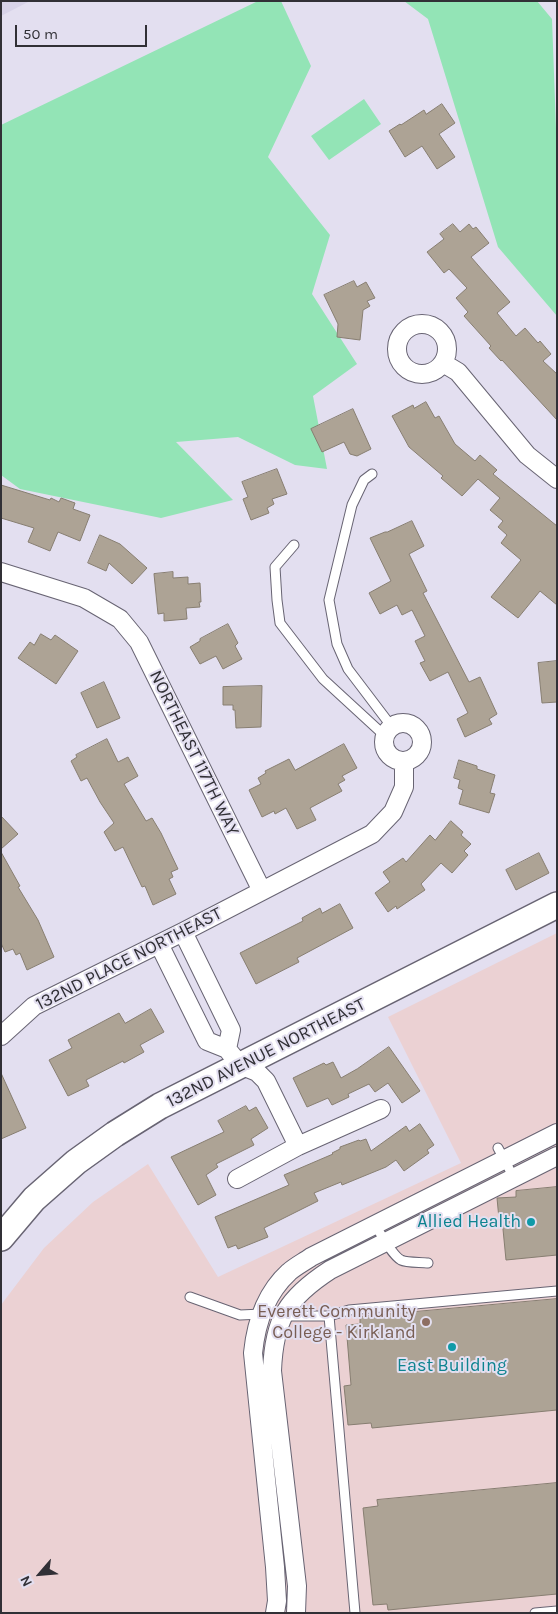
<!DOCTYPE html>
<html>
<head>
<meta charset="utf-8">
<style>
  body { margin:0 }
  #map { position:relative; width:558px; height:1614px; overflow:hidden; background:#e3dff0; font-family:Karla,sans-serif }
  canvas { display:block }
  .frame { position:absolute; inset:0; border:2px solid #313036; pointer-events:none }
  .north { position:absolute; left:15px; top:1549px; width:50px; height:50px; -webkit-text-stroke:4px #e3dff0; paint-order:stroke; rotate:243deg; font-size:14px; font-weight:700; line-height:20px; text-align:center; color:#313036 }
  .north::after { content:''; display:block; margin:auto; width:18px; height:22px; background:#313036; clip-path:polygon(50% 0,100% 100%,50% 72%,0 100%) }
  .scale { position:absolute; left:15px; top:25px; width:132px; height:22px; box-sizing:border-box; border:2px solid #313036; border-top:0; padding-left:6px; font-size:15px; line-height:18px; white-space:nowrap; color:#313036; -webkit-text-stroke:4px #e3dff0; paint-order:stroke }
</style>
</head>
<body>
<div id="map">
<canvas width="558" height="1614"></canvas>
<div class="frame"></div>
<div class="north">N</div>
<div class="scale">50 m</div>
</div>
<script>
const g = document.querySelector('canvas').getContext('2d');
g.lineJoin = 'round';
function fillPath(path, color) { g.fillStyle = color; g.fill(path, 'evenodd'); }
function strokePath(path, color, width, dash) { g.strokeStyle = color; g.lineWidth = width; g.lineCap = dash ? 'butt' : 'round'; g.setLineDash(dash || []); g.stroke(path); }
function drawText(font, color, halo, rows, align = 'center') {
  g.font = font + ' Karla,sans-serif'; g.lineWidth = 4; g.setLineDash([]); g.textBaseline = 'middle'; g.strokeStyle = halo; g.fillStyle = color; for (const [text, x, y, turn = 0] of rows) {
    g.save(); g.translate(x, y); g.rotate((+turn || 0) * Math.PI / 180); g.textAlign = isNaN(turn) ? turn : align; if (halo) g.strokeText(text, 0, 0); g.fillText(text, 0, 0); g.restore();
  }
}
fillPath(new Path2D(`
  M1,1h29l-29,15z`), '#d7d2e8');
fillPath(new Path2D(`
  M557,933v680h-556v-308l43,-57 49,-46 55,-38 70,113 243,-114 -73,-146z`), '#ebd1d3');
fillPath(new Path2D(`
  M258,1h23l30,65 -43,91 62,78 -18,59 45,70 -44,32 14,73 -32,-4 -57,-28 -62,5 57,58 -72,18 -141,-29 -19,-14v-350z
  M404,1h133l15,18 5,137v160l-59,-69 -70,-228z
  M364,99l17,25 -52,36 -18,-24z`), '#93e4b6');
const building = new Path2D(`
  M442,104l13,19 -16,11 16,23 -18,12 -15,-23 -17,11 -16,-26 11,-7 1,1 23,-15 2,4z
  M453,224l7,8 9,-8 4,5 3,-2 13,16 -18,14 39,45 -13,11 19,23 9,-8 13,15 2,-2 11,13 -8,7 14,13v46l-55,-60 -1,1 -12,-13 2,-2 -27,-30 4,-4 -12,-14 11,-10 -18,-19 -5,4 -17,-21 17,-13 -4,-5z
  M354,281l3,6 9,-5 9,16 -8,3 3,5 -7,4 -3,30 -23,-3 1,-13 -14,-29z
  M426,402l9,16 4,-2 16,28 20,17 5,-6 17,15 -4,4 64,52v79l-17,-14 -22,27 -27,-21 30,-37 -20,-17 6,-8 -9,-8 5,-6 -13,-11 10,-12 -22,-19 -16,17 -21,-18 2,-2 -34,-29 -17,-31 21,-11 1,3z
  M353,409l18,40 -14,7 -7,-2 -6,-12 -22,10 -11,-23z
  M277,469l10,25 -15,5 2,5 -7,4 2,5 -18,7 -8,-21 5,-2 -6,-15z
  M1,485l49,15 1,-2 8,4 2,-4 14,5 -2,6 17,6 -10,26 -22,-9 -8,19 -22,-9 6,-14 -33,-10z
  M412,521l12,25 -15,8 18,37 -4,2 46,89 11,-5 17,37 -8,5 3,5 -27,13 -8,-18 11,-6 -20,-41 -18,9 -10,-18 5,-2 -10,-20 10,-5 -13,-26 -10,5 -5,-10 -17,9 -11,-21 22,-12 -21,-43 15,-6h2z
  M100,535l20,9 27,24 -15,16 -23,-21 -3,8 -18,-8z
  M173,572v6l15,-1v7l12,-1 1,19h-2l1,5 -14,1 1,11 -23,2v-8l-6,1 -4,-40z
  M228,624l10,19 -3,3 7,13 -19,10 -7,-13 -16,8 -10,-17 10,-6v-2z
  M41,634l10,6 4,-5 23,16 -22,33 -38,-26 12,-16 4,3z
  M557,661v41l-15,1 -4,-40z
  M104,682l16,36 -23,10 -16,-35z
  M262,686l-1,41 -25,1 -1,-18h-2v-5h-10v-18z
  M107,739l11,23 10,-5 10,19 -14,8 22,37 6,-3 9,15 17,36 -7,3 2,5 -4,2 7,15 -23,11 -8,-19 -3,1 -19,-40 -8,4 -11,-19 10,-9 -14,-21 -13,-24 -6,3 -10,-20 6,-4 -1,-2z
  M344,744l13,24 -15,8 3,4 -7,4 4,7 -32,17 6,12 -19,9 -11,-21 -11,6 -1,-3 -12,6 -13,-27 12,-6 -3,-6 8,-5 -1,-2 24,-12 6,11z
  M459,760l18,6v3l18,6 -5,18 5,1 -6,19 -30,-9 4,-14 -5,-2 2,-8 -6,-2z
  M1,816l17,18 -17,15z
  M451,821l12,11 -2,3 10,9 -7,7 4,4 -16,18 -11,-10 -20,21 4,6 -28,19 -1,-3 -8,6 -13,-19 15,-11 -7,-10 20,-14 3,4 24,-27 5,5z
  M1,852l19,34 -2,1 20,33 16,37 -27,13 -7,-17 -4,2 -3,-6 -8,3 -4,-9z
  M539,853l10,20 -33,17 -10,-20z
  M340,904l13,24 -56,30 2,4 -43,22 -16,-31 63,-32 -1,-3 18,-10 2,5z
  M151,1009l13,23 -24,13 4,7 -20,11 -1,-2 -37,19 3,6 -21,10 -19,-36 23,-12 -4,-8 51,-27 6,10z
  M389,1047l31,44 -18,12 -14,-20 -13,9 -6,-8 -21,10 1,3 -17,8 -4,-7 -21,9 -14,-29 31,-15 2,2 7,-3 8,16 16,-9z
  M1,1073l25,55 -25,11z
  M246,1106l3,5 7,-4 12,21 -17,11 3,6 -38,19 2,3 -12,8 10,20 -18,10 -27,-48 53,-25 -6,-11z
  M420,1124l14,21 -7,5 2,3 -25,18 -8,-11 -10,7 -44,18 -1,-3 -27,11 4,8 -54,27 4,9 -30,12 -2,-4 -8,3 -13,-31 74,-32 -5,-10 49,-21 -1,-1 8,-4v-2l19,-7 1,1 6,-2 5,12 35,-25 3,5z
  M557,1187v68l-51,5 -4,-41h-3l-2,-21 19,-1v-6z
  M557,1299v111l-185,18 -1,-5 -23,2 -4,-39 7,-1 -5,-60 14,-1v-7z
  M557,1483v111l-169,16 -1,-6 -14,1 -10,-97 15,-2 -1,-6z`);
fillPath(building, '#ada395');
strokePath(building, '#877e71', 1);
const lane = new Path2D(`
  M372,474l-8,6 -12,25 -23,95 8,44 11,25 44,58
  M294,545l-19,22 2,33 3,23 43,56 62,57
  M498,1148l16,30
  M375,1225c6,9 17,30 26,35 6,3 20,2 27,3
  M190,1297l50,18 44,-2 8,3h37l26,297
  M329,1316l20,-6 208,-19
  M535,1613l22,-2`);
const street = new Path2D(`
  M397 349a25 25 0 1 1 50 0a25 25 0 1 1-50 0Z
  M443,363l15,9 69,83 30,24
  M1,572l83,26 36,21 19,23 123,249
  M384 742a19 19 0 1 1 38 0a19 19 0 1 1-38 0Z
  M183,932l48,98 -4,19
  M159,944l48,97 20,8 13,16 17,7 9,9 32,65
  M1,1036l33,-30 149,-74 189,-98 21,-22 11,-25v-25
  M237,1179l61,-33 83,-37
  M275,1613l2,-12 -2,-34 -22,-214c3,-30 13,-60 36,-81 7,-6 15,-10 22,-15l246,-124
  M296,1613l1,-27 -25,-215c2,-52 15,-73 58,-101l227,-114`);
const secondary = new Path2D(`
  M1,1238l33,-39 42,-37 39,-28 45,-28 397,-201`);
strokePath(lane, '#686473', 11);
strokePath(street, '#686473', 20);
strokePath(secondary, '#686473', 28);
strokePath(lane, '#fff', 9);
strokePath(street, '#fff', 18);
strokePath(secondary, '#fff', 25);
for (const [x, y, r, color] of [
  [531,1222,5,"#0f9aa8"],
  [426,1322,5,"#8d6e63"],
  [452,1347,5,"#0f9aa8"]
]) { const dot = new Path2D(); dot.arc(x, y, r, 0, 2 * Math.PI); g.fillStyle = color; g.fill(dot); strokePath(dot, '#e3dff0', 2); }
drawText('18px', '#313036', '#e3dff0', [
  ["NORTHEAST 117TH WAY",194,753,64],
  ["132ND PLACE NORTHEAST",129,959,-27],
  ["132ND AVENUE NORTHEAST",266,1053,-27]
]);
drawText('18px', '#0d838f', '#e3dff0', [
  ["Allied Health",521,1222],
  ["East Building",452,1366,"center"]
], 'right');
drawText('18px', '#785e54', '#e3dff0', [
  ["Everett Community",416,1312],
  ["College - Kirkland",416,1333]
], 'right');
</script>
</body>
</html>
